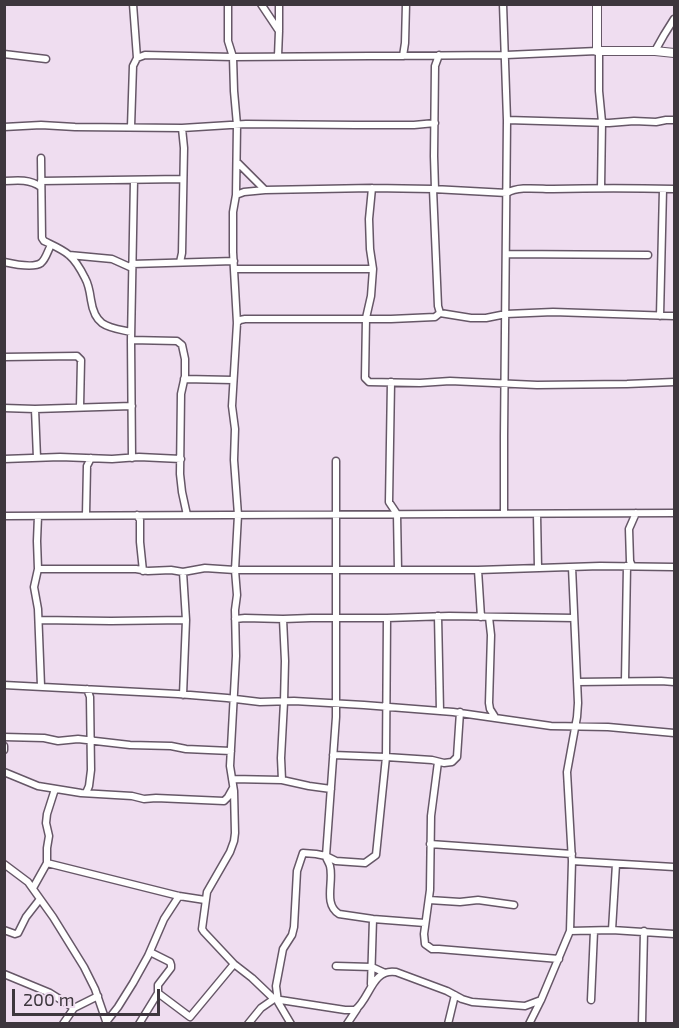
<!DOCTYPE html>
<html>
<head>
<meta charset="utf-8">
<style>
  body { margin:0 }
  #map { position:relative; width:679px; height:1028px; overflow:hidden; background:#efddf0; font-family:"Exo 2",sans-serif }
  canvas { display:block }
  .frame { position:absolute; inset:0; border:6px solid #3d363d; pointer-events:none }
  .scale { position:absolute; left:12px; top:989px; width:148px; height:27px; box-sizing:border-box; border:3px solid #3d363d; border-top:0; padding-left:8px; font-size:18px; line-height:21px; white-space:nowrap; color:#3d363d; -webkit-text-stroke:4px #efddf0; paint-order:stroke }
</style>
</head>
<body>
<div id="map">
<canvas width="679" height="1028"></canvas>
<div class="frame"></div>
<div class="scale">200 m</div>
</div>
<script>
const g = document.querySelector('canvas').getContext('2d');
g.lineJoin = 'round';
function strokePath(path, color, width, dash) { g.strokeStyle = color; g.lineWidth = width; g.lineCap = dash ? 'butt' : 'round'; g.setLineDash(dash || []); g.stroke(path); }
const minor = new Path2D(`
  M133,4l4,54
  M228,4v37l5,16 273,-2 91,-4
  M261,4l18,27 -1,25
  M279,4v26
  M503,4l4,116 -3,316v78
  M599,51v40l3,31 -1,66
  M655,51l9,-16 10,-16
  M4,54l42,5
  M403,56l2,-13 1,-39
  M507,120l102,3 25,-2 22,1 10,-2h8
  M4,127l37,-2 34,2 107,1 64,-4 110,1h58l21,-2
  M131,127l2,-61 4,-8 8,-3 88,2 1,34 3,34 -1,70
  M41,158l1,80 2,3c8,4 18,8 25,14 6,5 12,15 16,23 4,7 5,15 6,22 4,27 17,27 40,32
  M238,163l27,27 107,-2 61,1 74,4c11,-7 32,-4 46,-4 40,-1 81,-1 121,0
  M4,181c14,-1 26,-2 37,6
  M41,181l142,-2
  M372,188l-3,31 1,30 3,20 -2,27 -5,22 -1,60 4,4 51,1 30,-2 87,4 90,-1 47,-2
  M433,189l5,117 2,7 31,5h15l20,-4 47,-2 121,4
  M435,189l-1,-33 1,-90 4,-11
  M265,190l-21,2 -8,3 -3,17v40l4,71 -5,83 3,23 -1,31 4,55 -3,55 2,25 -2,15 1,46 -6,110 4,25 1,42 -1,8 -4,11 -23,40 -5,37 2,3 30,32 18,14 22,21 71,11h10c15,-11 17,-42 41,-38l51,19 15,8 10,3 53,4 16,-6
  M506,254l142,1
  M69,255l43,4 20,9
  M4,262c9,2 30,6 37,1 5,-4 7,-13 10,-18
  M180,262l2,-9 2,-105 -2,-20
  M132,264l102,-3
  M234,269h139
  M660,316l3,-127
  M237,323l3,-3 5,-1h146l44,-2 5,-4
  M131,340l46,1 5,4 3,14v17l-4,18 -1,80 2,18 5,23
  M4,357l73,-1 4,4 -1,47
  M184,379l49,1
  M391,382l-2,120 8,12 1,56
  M4,408l31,1 97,-3
  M35,409l2,49
  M132,458l-1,-118 3,-160
  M4,459l56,-2 52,2 27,-2 42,2
  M537,514l1,54
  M86,515l1,-49 4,-8
  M137,515l3,5v22l3,29
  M4,516l670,-3
  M38,516l-1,25 1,28 -4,18 4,22 3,77
  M632,566l-2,-5 -1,-32 7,-16
  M38,569h98l12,2 23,-1 12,2 22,-4 30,2h243l122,-4 74,1
  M478,570l3,47
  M183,572l3,48 -3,75
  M438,616l2,95
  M489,617l2,18 -2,68 1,6 5,8
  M235,619l10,-1 38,1 28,-1h76l62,-2 125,2
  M283,619l2,42 -1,41 -3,56 1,22 27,6 22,3
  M39,620l72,1 75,-1
  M625,681l2,-115
  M577,682l84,-1 13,1
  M4,685l174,9 49,4 33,4 34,-1 70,4 89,7 98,14 57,1 66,6
  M4,737l40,1 14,3 20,-2 52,6 41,1 15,3 45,2
  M4,746v4
  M333,755l53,2 46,3 12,3 8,-1 5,-5 3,-45
  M438,762l-7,54 -1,74 -6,44 1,10 7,5h7l120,10
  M4,772l34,14 43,7 51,3 12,3 12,-1 68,3 4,-4 5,-9
  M232,779l50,1
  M86,793l3,-7 2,-16 -1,-73 -3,-8
  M430,844l142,10
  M326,856l10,5 29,2 11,-8 10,-98 1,-139
  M326,857c1,3 3,6 4,9 4,16 -7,38 9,48l34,5 52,4
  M572,861l102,6
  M47,863l132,33 26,4
  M4,864l24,18 25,35 31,50 11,22 12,35
  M33,888l14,-25v-15l2,-12 -3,-13 1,-9 8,-25
  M429,900l31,2 18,-2 36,5
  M4,930l11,4 3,-1 8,-16 14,-18
  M612,930l4,-66
  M570,931l42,-1 62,4
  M336,966l36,1 13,6
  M4,974l46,19 24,15
  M371,984l2,-65
  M158,993l32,24 44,-53
  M591,1000l3,-69
  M107,1021l11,-14 15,-24 15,-27 16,-37 15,-23
  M63,1024l11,-16 24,-12
  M139,1024l19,-31v-8l13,-17v-3l-1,-3 -20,-10
  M248,1024l13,-16 13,-9
  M291,1024l-13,-22 -2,-16 7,-37 9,-14 2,-8 3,-56 6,-18 13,1 10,2 10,-139v-256
  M347,1024l10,-15
  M448,1024l7,-29
  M529,1024l12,-24 29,-69 2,-70 -5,-89 10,-55 1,-14 -6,-136
  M642,1024l2,-93`);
const tertiary = new Path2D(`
  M597,4v47h58l19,2`);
strokePath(minor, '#665767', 9);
strokePath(tertiary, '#665767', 10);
strokePath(minor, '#fff', 6);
strokePath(tertiary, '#fff', 8);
</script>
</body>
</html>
